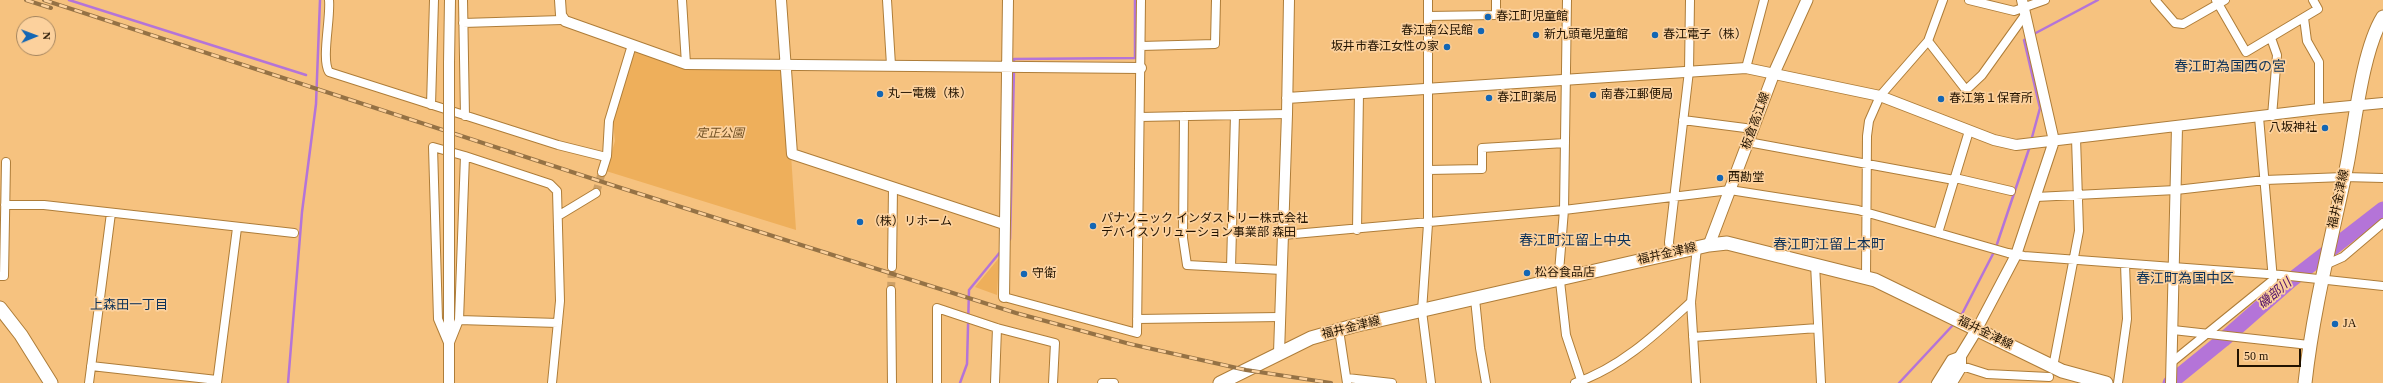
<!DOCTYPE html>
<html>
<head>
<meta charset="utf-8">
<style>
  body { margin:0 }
  #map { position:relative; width:2383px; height:383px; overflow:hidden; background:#f6c27f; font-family:"Times New Roman",serif }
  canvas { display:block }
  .north { position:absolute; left:16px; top:16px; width:40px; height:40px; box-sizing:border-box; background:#fcd19d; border:1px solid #a5855f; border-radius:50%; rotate:89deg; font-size:11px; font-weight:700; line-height:16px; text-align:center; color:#221301 }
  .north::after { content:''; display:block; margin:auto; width:14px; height:18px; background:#1366b4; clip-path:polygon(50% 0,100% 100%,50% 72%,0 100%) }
  .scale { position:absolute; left:2237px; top:349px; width:64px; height:18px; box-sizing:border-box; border:2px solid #221301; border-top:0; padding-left:5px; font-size:12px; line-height:14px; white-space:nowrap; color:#221301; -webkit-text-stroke:3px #fcd19d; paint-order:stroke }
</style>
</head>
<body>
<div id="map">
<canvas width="2383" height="383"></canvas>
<div class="north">N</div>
<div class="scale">50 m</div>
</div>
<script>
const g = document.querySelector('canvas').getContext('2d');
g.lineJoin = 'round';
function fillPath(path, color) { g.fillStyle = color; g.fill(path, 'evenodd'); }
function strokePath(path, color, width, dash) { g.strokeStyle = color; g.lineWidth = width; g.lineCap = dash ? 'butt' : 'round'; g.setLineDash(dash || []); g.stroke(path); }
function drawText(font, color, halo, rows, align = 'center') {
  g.font = font + ' "Times New Roman","Noto Sans JP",serif'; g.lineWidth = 3.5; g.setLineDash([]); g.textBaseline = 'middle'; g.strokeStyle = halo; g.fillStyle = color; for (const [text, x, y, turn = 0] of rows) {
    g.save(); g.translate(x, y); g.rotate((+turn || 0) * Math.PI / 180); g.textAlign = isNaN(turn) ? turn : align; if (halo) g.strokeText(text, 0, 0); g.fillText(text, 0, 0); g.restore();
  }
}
fillPath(new Path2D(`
  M635,46l51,18h99l11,166 -190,-59 9,-30 -2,-18z
  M999,258l-2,37 -22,-8z`), '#eeaf5b');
strokePath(new Path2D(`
  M69,0l237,75
  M2032,35l66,-35
  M2028,38l-4,2 16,68 -9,33
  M1014,65v-6l121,-1v-58
  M1008,242l2,-3 4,-169
  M1962,314l33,-64 35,-104
  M288,383l14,-171 14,-108 4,-104
  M960,383l7,-19 2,-74 32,-39
  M1899,383l54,-58`), '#b474d8', 2.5);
strokePath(new Path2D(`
  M2170,383l53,-43 67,-59 93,-72`), '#b474d8', 15);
strokePath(new Path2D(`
  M596,193l6,-21
  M891,290l1,-23`), '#cc9f66', 8, [8, 4]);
const minor = new Path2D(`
  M329,0c2,18 -8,59 0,72l229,73 48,12
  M463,0l2,116
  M682,0l4,64
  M887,0l4,65
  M1428,0v224l-6,87 9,72
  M1567,0l-3,210 -5,62 7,63 16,48
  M1969,0l45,11 31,-11
  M2155,0l20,23 8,1 42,-24
  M2216,0l30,52 72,-43 -5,-9
  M1428,16l68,-1v-15
  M2304,18l3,23 12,21v47
  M463,23l99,-3
  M2271,38l6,17 -5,61
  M1928,41l38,49 16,-15 43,-60
  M1141,46l74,-2 1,-44
  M1746,68l18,-68
  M431,105l3,-105
  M1184,116l-1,122 4,27 95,5
  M1140,117l147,-3
  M1683,120l70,9
  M1748,142l206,38
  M433,147l32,9 -6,164 -10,25 -11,-26z
  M465,156l85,28 7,7 3,110 -8,82
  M1428,170l54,-1v-21l83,-5
  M602,172l5,-16 2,-35 23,-76
  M1955,178l56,13
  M2036,197l140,-7 89,-10 79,-3 39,1
  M5,205h39l250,28
  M558,216l38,-23
  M1357,230l2,-137
  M1938,233l31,-102
  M1283,235l281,-25 166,-20 128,20 150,43 16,3 257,19 102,11
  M1670,254l-1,-12 20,-171 1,-71
  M1815,264l6,119
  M2325,265l18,-8 40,-34
  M892,267l1,-79
  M1231,267l4,-152
  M0,276h4l2,-114
  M1866,277l1,-141 2,-15 11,-25 48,-55 15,-41
  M891,290l1,93
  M1004,297l133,36 4,-333
  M1475,299l5,49 6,35
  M1137,319l143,-2
  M459,320l99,3
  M1339,330l8,53
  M2173,330l136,15
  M1693,337l125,-9
  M2172,362l101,-82 -14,-163
  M91,366l126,14
  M1962,366l25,8 62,3
  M2053,367l26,-136 -3,-93
  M1347,378l45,5
  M89,383l22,-170
  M217,383l20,-155
  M937,383v-75l60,20 58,15 -2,40
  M995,383l2,-55
  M1102,383h12
  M1575,383c45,-15 81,-49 116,-81
  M1696,383l-5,-81 6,-54
  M1936,383l15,-24 11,-4v13l-9,15
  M2118,383l9,-64 -2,-55`);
const tertiary = new Path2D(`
  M560,0l1,15 4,6 121,43 455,4
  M781,0l11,154 212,70
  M449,63l1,-63
  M1287,98l459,-30 134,28 114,44 22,5 303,-36 64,-6
  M449,198v185
  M1004,297l4,-297
  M1977,329l39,-74 38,-114 -32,-141
  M1279,353l8,-239 2,-114
  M2171,383l6,-256`);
const secondary = new Path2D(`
  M1709,245l65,-172 33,-73
  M1944,383l33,-54`);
const primary = new Path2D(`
  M0,308l21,27 30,48
  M1220,383l91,-45 42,-12 356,-81 18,-2 148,37 187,91 44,12
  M2305,383c8,-74 27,-146 42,-218 8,-41 15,-114 36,-148`);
strokePath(minor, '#ae7d39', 10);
strokePath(tertiary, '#ae7d39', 12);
strokePath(secondary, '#ae7d39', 13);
strokePath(primary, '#ae7d39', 15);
strokePath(minor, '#fff', 8);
strokePath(tertiary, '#fff', 10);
strokePath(secondary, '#fff', 11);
strokePath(primary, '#fff', 13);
const rail = new Path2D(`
  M26,0l25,8
  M44,0l574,187 398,126 114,31 116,26 85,13`);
strokePath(rail, '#957245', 4);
strokePath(rail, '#fcd19d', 2.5, [8]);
const tertiaryBridge = new Path2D(`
  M449,198v-135`);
strokePath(tertiaryBridge, '#ae7d39', 12, []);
strokePath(tertiaryBridge, '#fff', 10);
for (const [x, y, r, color] of [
  [1488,17,4,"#1366b4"],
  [1481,31,4,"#1366b4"],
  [1536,35,4,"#1366b4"],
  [1655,35,4,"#1366b4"],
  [1447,47,4,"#1366b4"],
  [880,94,4,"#1366b4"],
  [1593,95,4,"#1366b4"],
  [1489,98,4,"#1366b4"],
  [1941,99,4,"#1366b4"],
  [2325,128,4,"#1366b4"],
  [1720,178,4,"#1366b4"],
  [860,222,4,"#1366b4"],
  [1093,226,4,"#1366b4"],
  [1527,273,4,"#1366b4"],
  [1024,274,4,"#1366b4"],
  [2335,324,4,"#1366b4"]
]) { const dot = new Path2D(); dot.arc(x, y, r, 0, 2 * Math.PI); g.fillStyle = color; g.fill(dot); strokePath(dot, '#fcd19d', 1.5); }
drawText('12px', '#221301', '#fcd19d', [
  ["春江町児童館",1496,17],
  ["春江南公民館",1473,31,"right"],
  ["新九頭竜児童館",1544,35],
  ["春江電子（株）",1663,35],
  ["坂井市春江女性の家",1439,47,"right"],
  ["丸一電機（株）",888,94],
  ["南春江郵便局",1601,95],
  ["春江町薬局",1497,98],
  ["春江第１保育所",1949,99],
  ["八坂神社",2317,128,"right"],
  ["西勘堂",1728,178],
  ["パナソニック インダストリー株式会社",1101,219],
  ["デバイスソリューション事業部 森田",1101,233],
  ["（株）リホーム",868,222],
  ["松谷食品店",1535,273],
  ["守衛",1032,274],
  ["JA",2343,324]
], 'left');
drawText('12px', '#221301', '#fcd19d', [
  ["板倉高江線",1756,121,-70],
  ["福井金津線",2339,199,-78],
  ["福井金津線",1667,254,-13],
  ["福井金津線",1351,328,-14],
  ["福井金津線",1985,333,26]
]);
drawText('italic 12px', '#6d4d20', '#fcd19d', [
  ["定正公園",720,134]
]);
drawText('italic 13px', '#4e0c69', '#fcd19d', [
  ["磯部川",2275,294,-40]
]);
drawText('13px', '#0c3158', '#fcd19d', [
  ["上森田一丁目",129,306]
]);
drawText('14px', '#0c3158', '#fcd19d', [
  ["春江町為国西の宮",2230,67],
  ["春江町江留上中央",1575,241],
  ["春江町江留上本町",1829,245],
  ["春江町為国中区",2185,279]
]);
</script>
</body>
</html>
